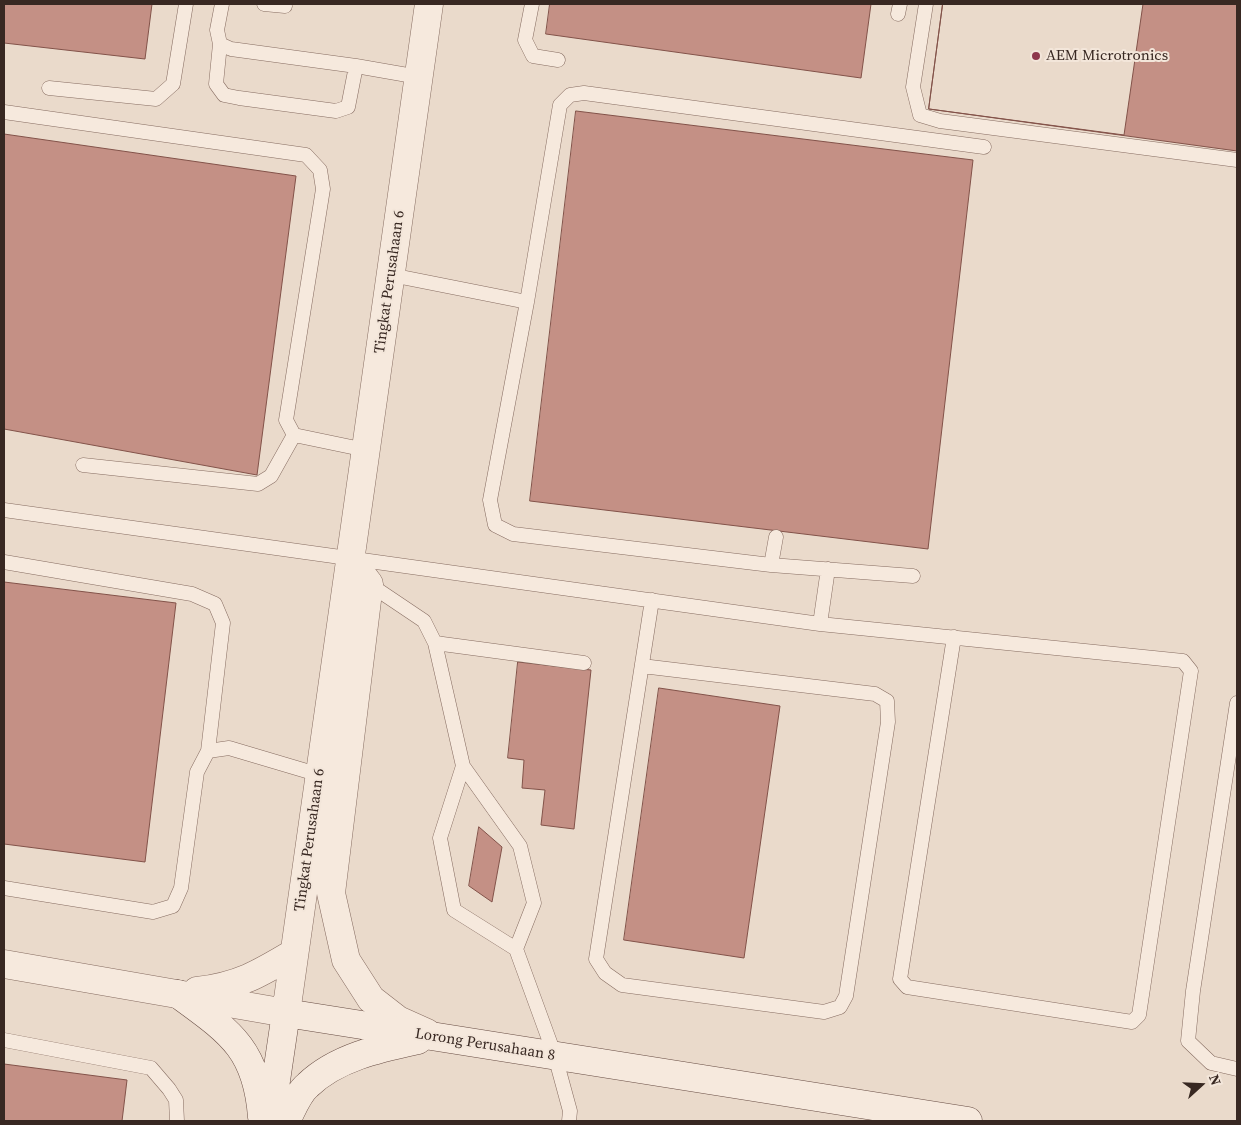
<!DOCTYPE html>
<html>
<head>
<meta charset="utf-8">
<style>
  body { margin:0 }
  #map { position:relative; width:1241px; height:1125px; overflow:hidden; background:#eadacb; font-family:"Source Serif 4",serif }
  canvas { display:block }
  .frame { position:absolute; inset:0; border:5px solid #382822; pointer-events:none }
  .north { position:absolute; left:1176px; top:1060px; width:50px; height:50px; -webkit-text-stroke:4px #f3e6da; paint-order:stroke; rotate:70deg; font-size:14px; font-weight:700; line-height:20px; text-align:center; color:#382822 }
  .north::after { content:''; display:block; margin:auto; width:18px; height:22px; background:#382822; clip-path:polygon(50% 0,100% 100%,50% 72%,0 100%) }
</style>
</head>
<body>
<div id="map">
<canvas width="1241" height="1125"></canvas>
<div class="frame"></div>
<div class="north">N</div>
</div>
<script>
const g = document.querySelector('canvas').getContext('2d');
g.lineJoin = 'round';
function fillPath(path, color) { g.fillStyle = color; g.fill(path, 'evenodd'); }
function strokePath(path, color, width, dash) { g.strokeStyle = color; g.lineWidth = width; g.lineCap = dash ? 'butt' : 'round'; g.setLineDash(dash || []); g.stroke(path); }
function drawText(font, color, halo, rows, align = 'center') {
  g.font = font + ' "Source Serif 4",serif'; g.lineWidth = 4; g.setLineDash([]); g.textBaseline = 'middle'; g.strokeStyle = halo; g.fillStyle = color; for (const [text, x, y, turn = 0] of rows) {
    g.save(); g.translate(x, y); g.rotate((+turn || 0) * Math.PI / 180); g.textAlign = isNaN(turn) ? turn : align; if (halo) g.strokeText(text, 0, 0); g.fillText(text, 0, 0); g.restore();
  }
}
const building = new Path2D(`
  M4,4h148l-7,55 -141,-16z
  M550,4h321l-10,74 -315,-44z
  M943,4h294v147l-308,-42z
  M943,4h200l-19,131 -195,-26z
  M576,111l397,49 -45,389 -398,-48z
  M4,134l292,42 -39,299 -253,-46z
  M4,582l172,21 -31,259 -141,-18z
  M518,662l73,8 -17,159 -33,-4 4,-35 -23,-2 2,-28 -16,-2z
  M659,688l121,18 -36,252 -120,-18z
  M479,827l23,20 -10,55 -23,-16z
  M4,1064l123,16 -5,41h-118z`);
fillPath(building, '#c49085');
strokePath(building, '#825249', 1);
const lane = new Path2D(`
  M222,4l-5,26 3,14 11,5 125,17 63,11
  M264,4l21,2
  M532,4l-7,36 8,16 25,4
  M926,4l-13,83 7,28 20,6 297,39
  M898,14l2,-10
  M220,44l-4,40 8,11 15,3 97,13 12,-4 8,-41
  M49,88l107,11 17,-15 13,-80
  M4,112l302,43 14,15 3,19 -37,231 8,15 72,15
  M391,275l136,27 33,-197 10,-10 14,-2 400,54
  M527,302l-37,198 5,25 18,9 258,31 142,11
  M83,465l175,19 13,-8 23,-41
  M4,510l816,114 363,37 8,10 -52,344 -7,7 -225,-35 -7,-8 54,-342
  M4,562l188,32 23,10 8,19 -15,128
  M771,565l5,-28
  M369,584l55,37 11,22 28,123 57,80 14,57 -18,46 39,107 15,55 -1,10
  M820,624l8,-55
  M435,643l149,20
  M642,666l233,28 12,7 1,21 -42,274 -6,11 -16,5 -202,-27 -17,-12 -9,-14 56,-359
  M1237,703l-44,288 -5,50 23,22 26,6
  M463,766l-23,72 14,72 62,39
  M4,888l149,24 20,-6 8,-18 16,-116 11,-21 21,-3 91,27
  M4,1040l147,28 18,21 7,11 1,21`);
const street = new Path2D(`
  M350,559l19,25 -38,309 15,67 25,39 27,21 29,13
  M4,964l282,49 143,-1009
  M197,991c42,-5 62,-17 97,-38`);
const secondary = new Path2D(`
  M178,994c52,38 79,55 84,123
  M270,1121l16,-108 682,108
  M286,1121c6,-11 12,-28 22,-36 29,-28 73,-37 110,-45`);
strokePath(lane, '#866c61', 15);
strokePath(street, '#866c61', 29);
strokePath(secondary, '#684d44', 29);
strokePath(lane, '#f6e9dd', 14);
strokePath(street, '#f6e9dd', 28);
strokePath(secondary, '#f6e9dd', 28);
for (const [x, y, r, color] of [
  [1036,56,5,"#8e374c"]
]) { const dot = new Path2D(); dot.arc(x, y, r, 0, 2 * Math.PI); g.fillStyle = color; g.fill(dot); strokePath(dot, '#f3e6da', 2); }
drawText('15px', '#382822', '#f3e6da', [
  ["AEM Microtronics",1046,56]
], 'left');
drawText('15px', '#382822', '#f3e6da', [
  ["Tingkat Perusahaan 6",390,282,-82],
  ["Tingkat Perusahaan 6",310,840,-82],
  ["Lorong Perusahaan 8",485,1045,9]
]);
</script>
</body>
</html>
